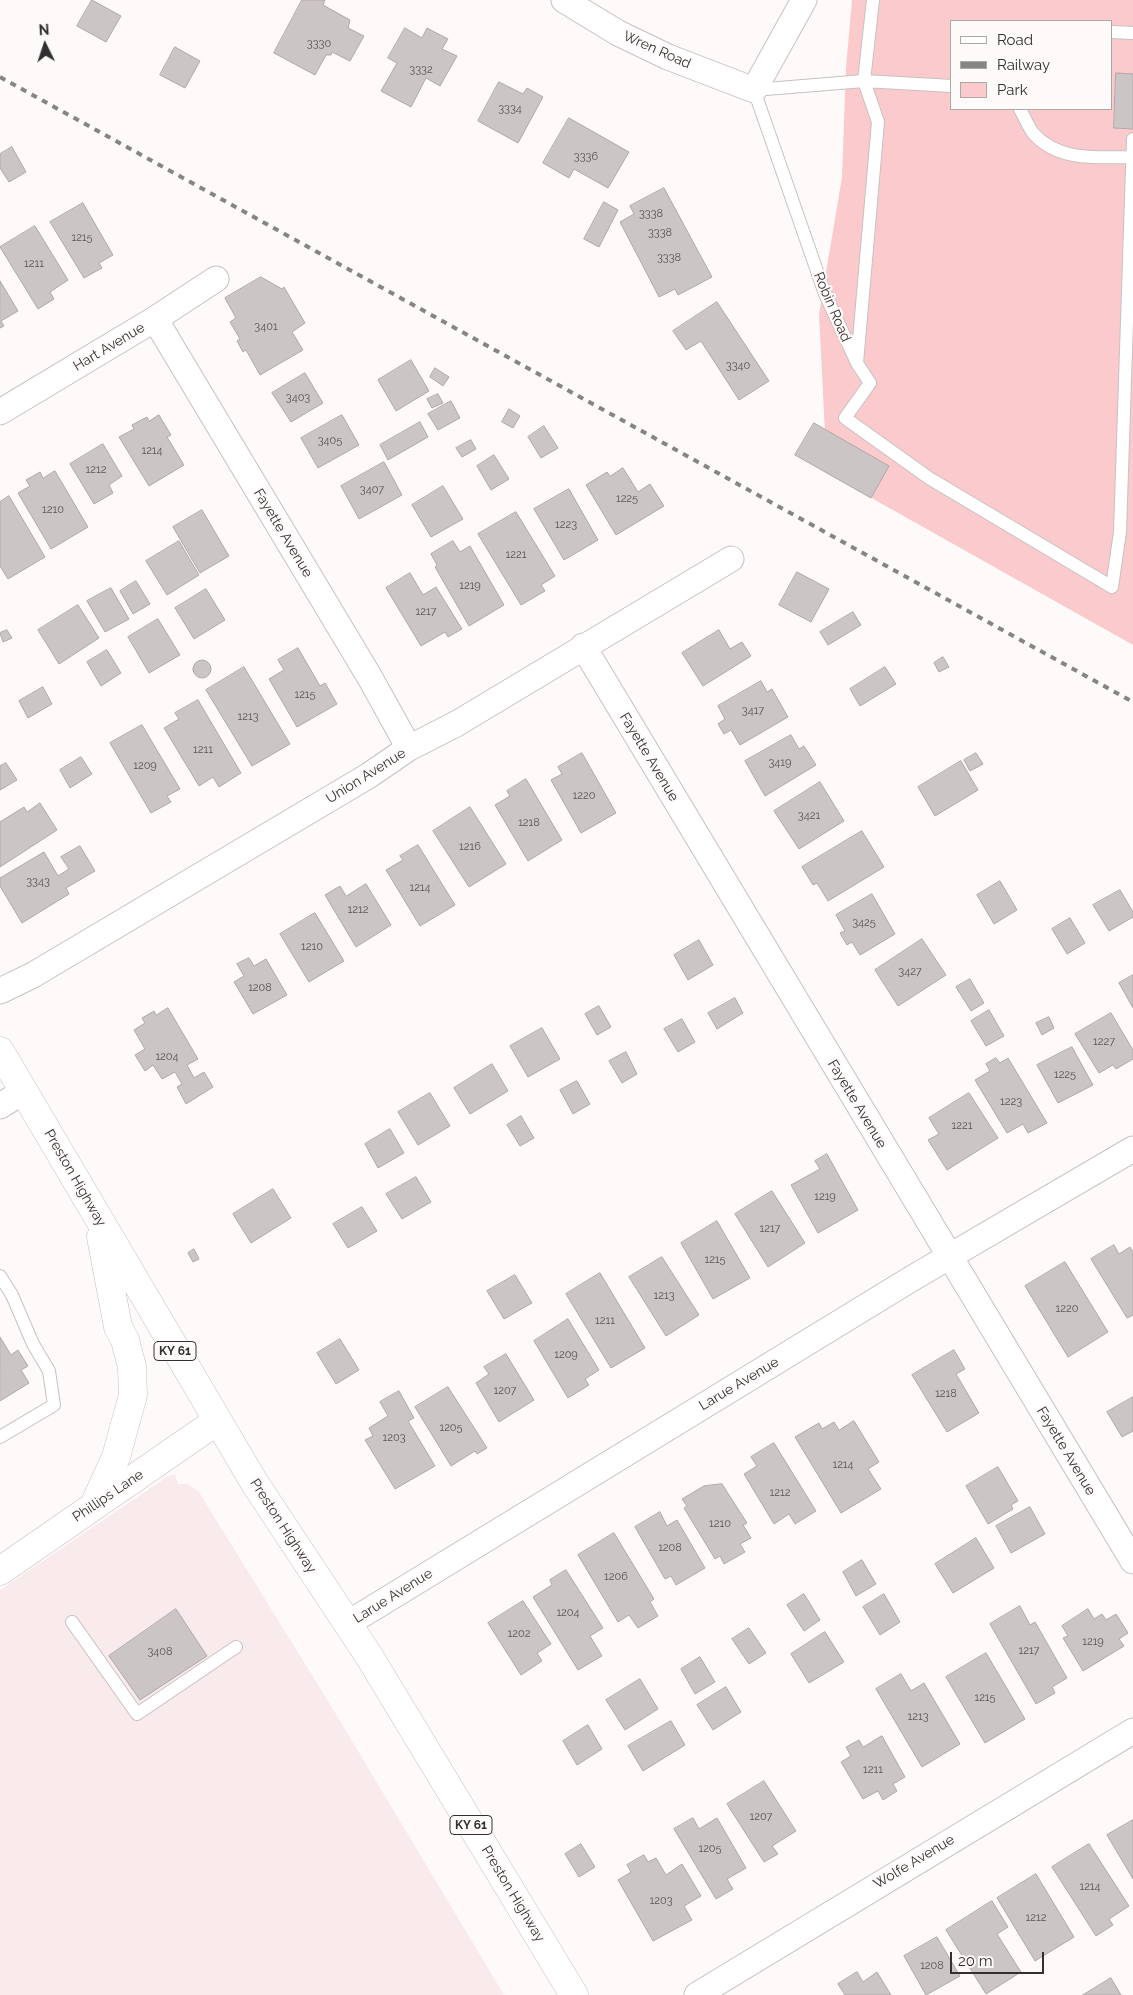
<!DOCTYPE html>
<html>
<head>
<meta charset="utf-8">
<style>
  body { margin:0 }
  #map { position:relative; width:1133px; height:1995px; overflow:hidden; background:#fefafa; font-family:Raleway,sans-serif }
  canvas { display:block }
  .legend { position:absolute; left:950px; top:20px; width:162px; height:90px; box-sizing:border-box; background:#fefafa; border:1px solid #aca9a9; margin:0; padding:6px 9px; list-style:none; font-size:15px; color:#323030 }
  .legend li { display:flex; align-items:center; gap:10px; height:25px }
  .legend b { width:25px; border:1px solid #aca9a9 }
  .north { position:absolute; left:20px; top:20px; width:50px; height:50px; -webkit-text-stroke:4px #fefafa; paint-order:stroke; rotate:356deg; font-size:14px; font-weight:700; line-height:20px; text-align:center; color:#323030 }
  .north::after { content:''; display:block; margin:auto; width:18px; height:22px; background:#323030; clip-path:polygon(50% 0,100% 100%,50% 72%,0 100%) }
  .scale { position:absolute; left:950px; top:1952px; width:94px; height:22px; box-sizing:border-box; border:2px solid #323030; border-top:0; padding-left:6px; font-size:15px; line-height:18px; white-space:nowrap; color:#323030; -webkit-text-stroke:4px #fefafa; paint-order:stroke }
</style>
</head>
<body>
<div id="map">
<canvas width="1133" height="1995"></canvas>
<ul class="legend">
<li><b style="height:6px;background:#fff"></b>Road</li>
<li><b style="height:6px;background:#878484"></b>Railway</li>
<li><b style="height:14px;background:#facacd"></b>Park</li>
</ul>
<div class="north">N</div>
<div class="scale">20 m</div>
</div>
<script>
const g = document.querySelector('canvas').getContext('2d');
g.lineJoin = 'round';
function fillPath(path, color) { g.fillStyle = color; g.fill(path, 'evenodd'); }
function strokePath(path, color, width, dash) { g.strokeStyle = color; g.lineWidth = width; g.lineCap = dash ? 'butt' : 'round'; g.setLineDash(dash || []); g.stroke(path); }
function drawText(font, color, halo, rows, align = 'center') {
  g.font = font + ' Raleway,sans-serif'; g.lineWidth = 4.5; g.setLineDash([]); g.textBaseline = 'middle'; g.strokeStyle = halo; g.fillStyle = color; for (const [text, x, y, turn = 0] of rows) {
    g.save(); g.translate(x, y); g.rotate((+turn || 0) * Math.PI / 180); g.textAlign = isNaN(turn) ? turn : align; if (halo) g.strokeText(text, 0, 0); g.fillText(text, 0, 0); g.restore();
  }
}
fillPath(new Path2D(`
  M175,1474l3,10h10l11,8 14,23 123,199 168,281h-504v-405l167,-113z`), '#f9eaeb');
fillPath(new Path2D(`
  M852,0h281v645l-306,-172 -8,-159 23,-137 4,-110zM952,21h160v88h-160z`), '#facacd');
const building = new Path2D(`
  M92,0l29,16 -15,26 -29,-16z
  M302,0h23l-2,5 27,15 -2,8 16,8 -14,25 -18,-9 -1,3h-5l-11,20 -41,-22z
  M405,28l17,10 5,-10 21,11 -6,10 15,7 -17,30 -14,-8 -15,29 -30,-16 16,-28 -9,-5z
  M175,47l25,14 -15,27 -25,-13z
  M1116,73l17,1v55l-19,-1z
  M499,82l24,12 4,-6 16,9 -25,46 -40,-22z
  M569,118l60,34 -21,36 -34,-19 -5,9 -26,-15z
  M12,147l14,25 -17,10 -9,-14v-14z
  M664,188l48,89 -34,18 -3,-6 -16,8 -39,-75 14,-8 -4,-8z
  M604,202l14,8 -19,37 -15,-8z
  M83,203l30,52 -14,8 3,5 -18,10 -34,-56z
  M35,226l33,54 -18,12 4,7 -16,10 -38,-62z
  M261,277l21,12 2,-2 21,36 -13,9 11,18 -43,25 -14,-25 -3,2 -6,-11 3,-2 -10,-17 6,-4 -11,-20z
  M0,281l18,30 -17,10 3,5 -4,2z
  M717,302l52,79 -30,19 -38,-59 -15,9 -13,-19z
  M411,360l18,31 -33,20 -18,-31z
  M435,368l14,9 -6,9 -13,-9z
  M305,373l18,30 -32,19 -19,-29z
  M438,394l5,9 -11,5 -5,-9z
  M451,401l9,17 -22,12 -10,-16z
  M509,409l11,7 -7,12 -11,-6z
  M159,415l12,20 -4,2 17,28 -35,21 -30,-49 15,-8 -2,-4 15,-8 2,4z
  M342,415l17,30 -41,23 -17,-30z
  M420,422l8,15 -40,23 -8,-15z
  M814,423l75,43 -18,32 -76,-43z
  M544,426l14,22 -17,10 -13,-21z
  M471,440l5,9 -14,8 -6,-9z
  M103,444l19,32 -13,9 4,8 -19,11 -24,-40z
  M494,455l15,24 -18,11 -14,-24z
  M384,462l18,33 -43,24 -18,-33z
  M623,468l15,24 12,-8 14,22 -48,29 -30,-50 21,-13 3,4z
  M55,471l33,56 -37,22 -33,-56 12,-7 -4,-6 14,-8 3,6z
  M443,486l20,33 -32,18 -19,-32z
  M569,489l29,51 -34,20 -30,-51z
  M9,496l36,61 -37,22 -8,-13v-64z
  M202,510l27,46 -29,17 -27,-46z
  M516,512l39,64 -14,9 4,6 -24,14 -43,-71z
  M179,541l20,34 -32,20 -21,-34z
  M453,541l7,11 10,-6 34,59 -35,21 -34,-59 2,-2 -6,-11z
  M797,572l32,17 -18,33 -32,-17z
  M410,573l13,22 13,-8 26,42 -14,8 -3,-5 -24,14 -35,-58z
  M136,581l14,23 -17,10 -13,-23z
  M111,588l18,31 -24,13 -18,-31z
  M206,589l19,31 -31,19 -19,-31z
  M78,605l21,33 -40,26 -21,-34z
  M853,612l8,13 -33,20 -8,-13z
  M158,619l22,36 -31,18 -21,-36z
  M7,630l5,8 -9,4 -3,-9z
  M719,630l11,19 12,-7 9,14 -48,30 -21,-33z
  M298,648l22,38 5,-3 12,21 -40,23 -28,-48 15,-9 -6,-10z
  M107,650l14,23 -20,13 -14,-24z
  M943,657l6,10 -10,5 -5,-9z
  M193 669a9 9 0 1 1 18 0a9 9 0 1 1-18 0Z
  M244,667l46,77 -38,22 -46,-76z
  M885,667l11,17 -36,22 -10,-17z
  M761,681l6,11 5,-3 16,28 -48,28 -9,-15 -7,4 -6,-10 7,-5 -7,-13z
  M43,687l9,17 -24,14 -9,-17z
  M198,700l43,73 -22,14 -6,-10 -14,9 -35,-58 15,-9 -4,-6z
  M142,725l38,64 -13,7 4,6 -20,11 -41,-70z
  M791,735l8,14 5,-3 12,19 -51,31 -20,-35z
  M582,753l34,60 -35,20 -30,-53 11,-6 -4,-7z
  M976,753l7,11 -13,7 -6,-11z
  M81,757l11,17 -22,14 -10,-18z
  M961,761l17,29 -43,26 -17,-29z
  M6,763l11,17 -17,10v-24z
  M526,779l36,61 -34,21 -33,-56 15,-9 -3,-5z
  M820,782l24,39 -45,28 -25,-38z
  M40,803l17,27 -57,37v-45l24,-15 3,5z
  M470,807l36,57 -37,23 -36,-56z
  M862,831l22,36 -56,34 -11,-18 -4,2 -11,-18z
  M418,845l37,60 -35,21 -34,-56 17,-10 -3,-4z
  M80,846l15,25 -29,17 3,6 -47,29 -22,-37v-8l44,-26 14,24 11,-7 -8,-12z
  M1000,881l17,29 -23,14 -17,-29z
  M366,884l25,41 -35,22 -31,-52 15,-9 6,10z
  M1120,890l13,22v5l-24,14 -16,-26z
  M872,894l23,40 -35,21 -8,-13 -5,3 -7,-12 5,-2 -9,-16z
  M315,913l29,48 -35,21 -29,-48z
  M1070,918l15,25 -18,11 -15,-25z
  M922,939l24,36 -48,31 -23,-36z
  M699,940l14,25 -25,15 -14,-25z
  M249,958l5,8 12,-7 21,36 -34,19 -19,-32 10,-6 -7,-12z
  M1133,975v33l-14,-25z
  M970,979l14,24 -13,8 -15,-24z
  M735,998l8,15 -26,16 -9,-16z
  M599,1006l12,21 -14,8 -12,-21z
  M168,1008l30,51 -11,6 7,13 10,-6 9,15 -27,17 -9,-17 5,-3 -7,-12 -13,7 -9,-14 -8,6 -10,-16 10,-6 -11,-19 11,-7 -3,-5 12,-7 2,4z
  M989,1010l15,26 -18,10 -15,-25z
  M1111,1013l22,37v9l-17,10 -3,-4 -14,8 -24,-39z
  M1049,1017l5,11 -12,7 -6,-12z
  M682,1019l13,23 -17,10 -14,-23z
  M542,1028l18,31 -32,18 -18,-31z
  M1072,1047l21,38 -35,18 -21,-38z
  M626,1052l11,22 -15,9 -13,-22z
  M996,1058l4,5 8,-5 39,65 -19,10 -5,-9 -16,9 -32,-53 15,-9 -4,-7z
  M492,1064l16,27 -38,23 -16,-26z
  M577,1081l13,23 -17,10 -13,-24z
  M430,1093l20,33 -32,19 -20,-33z
  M969,1093l29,45 -51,32 -19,-30 11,-6 -10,-16z
  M521,1116l13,22 -14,8 -13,-21z
  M390,1129l14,24 -26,15 -13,-24z
  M827,1154l31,56 -40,23 -27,-48 29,-16 -5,-8z
  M416,1177l15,25 -29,17 -16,-25z
  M273,1189l18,29 -40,25 -18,-29z
  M772,1191l33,52 -37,24 -33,-53z
  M362,1207l15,24 -29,17 -15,-24z
  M717,1221l33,57 -37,21 -32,-56z
  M1114,1245l5,9 11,-7 3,5v63l-6,3 -36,-59z
  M194,1249l5,10 -6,3 -5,-9z
  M662,1257l37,58 -33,21 -37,-59z
  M1065,1262l43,70 -40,25 -43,-71z
  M600,1273l45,75 -34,20 -45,-74z
  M515,1275l17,28 -28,16 -17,-28z
  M568,1319l31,51 -14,9 4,6 -21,13 -34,-57z
  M0,1337l11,18 7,-5 10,16 -7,4 8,13 -29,18z
  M340,1339l19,31 -23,14 -19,-31z
  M954,1350l11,19 -9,5 23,39 -32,19 -35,-57z
  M506,1354l28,46 -35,22 -23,-39 13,-9 -5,-7z
  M448,1387l39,61 -10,6 -2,-3 -24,15 -36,-59z
  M399,1391l15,27 -6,3 27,45 -40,23 -30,-49 8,-4 -4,-8 19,-12 -8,-14z
  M1133,1397v34l-11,6 -15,-25z
  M854,1421l25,41 -11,7 13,20 -40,24 -46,-76 24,-14 3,6 12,-7 5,8z
  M774,1443l42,68 -21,13 -6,-10 -15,10 -30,-50 13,-8 -6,-9z
  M998,1467l20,34 -7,4 2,4 -25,15 -22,-38z
  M722,1484l25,39 -4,2 8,13 -11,6 5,8 -21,12 -4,-8 -5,3 -31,-51 3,-2 -5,-7 22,-13z
  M1030,1507l15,27 -34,19 -15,-27z
  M660,1512l7,14 10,-6 28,48 -29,17 -5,-9 -6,3 -30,-52z
  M614,1533l40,66 -4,3 8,14 -20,12 -9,-13 -11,7 -40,-67z
  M976,1538l18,30 -41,25 -18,-29z
  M862,1560l14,24 -20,12 -13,-24z
  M566,1570l37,58 -13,8 12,20 -24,14 -45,-73 19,-12 -2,-5z
  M804,1594l16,26 -16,11 -17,-26z
  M884,1594l16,28 -20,13 -17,-28z
  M523,1601l28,43 -14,9 5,8 -21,14 -33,-52z
  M1020,1606l10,19 5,-3 32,56 -15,9 3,6 -19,11 -46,-80z
  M176,1609l31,47 -67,44 -31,-44z
  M1088,1609l6,10 8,-5 4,6 10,-6 12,19 -9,6 5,7 -41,25 -20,-33 5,-2 -6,-10z
  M749,1628l17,25 -17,11 -17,-25z
  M825,1632l19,30 -35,21 -18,-29z
  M986,1653l39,66 -40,24 -39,-66z
  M700,1657l15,25 -20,12 -14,-25z
  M901,1674l10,17 13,-8 36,61 -38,23 -46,-78z
  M640,1679l18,30 -33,21 -19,-30z
  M726,1687l15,25 -28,18 -16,-25z
  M671,1721l14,24 -42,26 -15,-25z
  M588,1725l14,24 -25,16 -14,-24z
  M882,1736l23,41 -12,7 4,7 -14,9 -5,-9 -15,8 -22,-37 10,-6 -5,-9 13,-7 4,7z
  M764,1781l32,50 -24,15 6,8 -14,8 -37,-58z
  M693,1818l6,11 18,-11 29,50 -19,11 6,10 -17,10 -42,-70z
  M1133,1820v59l-26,-44z
  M581,1844l14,23 -16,10 -14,-23z
  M1089,1844l40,62 -20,13 4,6 -17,11 -44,-69z
  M644,1855l4,7 8,-4 10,17 16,-11 19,32 -17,10 8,14 -39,21 -35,-61 13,-8 -4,-7z
  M1036,1874l38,63 -39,24 -38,-63z
  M992,1901l16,26 -11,7 24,38 -35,22 -40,-64z
  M937,1937l23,39 -34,19 -22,-39z
  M857,1972l6,10 14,-10 14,23h-46l-7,-11z
  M1111,1978l10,17h-38z`);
fillPath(building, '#ccc5c6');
strokePath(building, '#afa8a9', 1);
const service = new Path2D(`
  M873,0l-9,81 -110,9 71,204 32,69 13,20 -25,35 84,60 183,109 8,-55 13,-393
  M1112,32l21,1
  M1020,109c4,7 8,17 13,24 25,29 65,24 99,24
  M857,363l21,-241 -14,-41 88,5
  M0,1276l12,19 21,49 16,27 5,34 -54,32
  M72,1622l65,92 99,-67`);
const minor = new Path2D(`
  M564,0l54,33 50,24 86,33 50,-90
  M155,319l214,357 40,72
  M0,412l155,-93 61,-40
  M583,646l550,915
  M0,991l33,-16 335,-199 41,-28 47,-24 275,-165
  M0,1106l24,-15
  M347,1624l564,-345 222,-130
  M697,1995l436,-264`);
const secondary = new Path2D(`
  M0,1571l217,-150`);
const primary = new Path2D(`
  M0,1051l254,431 115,174 205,339
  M94,1505l22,-48 17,-62 -1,-28 -7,-27 -7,-13 -17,-90`);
strokePath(service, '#c8c1c2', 14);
strokePath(minor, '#c8c1c2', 27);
strokePath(secondary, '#c8c1c2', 29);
strokePath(primary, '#c8c1c2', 29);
strokePath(service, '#fff', 12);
strokePath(minor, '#fff', 25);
strokePath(secondary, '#fff', 28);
strokePath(primary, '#fff', 28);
strokePath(new Path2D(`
  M0,77l1133,625`), '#878484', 4, [6, 6]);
drawText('11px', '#585556', null, [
  ["3330",319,44],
  ["3332",421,70],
  ["3334",510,109],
  ["3336",586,157],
  ["3338",651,214],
  ["3338",660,233],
  ["1215",82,238],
  ["3338",669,258],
  ["1211",34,264],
  ["3401",266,327],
  ["3340",738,366],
  ["3403",298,398],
  ["3405",330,441],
  ["1214",152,451],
  ["1212",96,470],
  ["3407",372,490],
  ["1225",627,499],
  ["1210",53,510],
  ["1223",566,525],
  ["1221",516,555],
  ["1219",470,586],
  ["1217",426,612],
  ["1215",305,695],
  ["3417",753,711],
  ["1213",248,717],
  ["1211",203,750],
  ["3419",780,763],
  ["1209",145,766],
  ["1220",584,796],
  ["3421",809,816],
  ["1218",529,823],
  ["1216",470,847],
  ["3343",38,882],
  ["1214",420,888],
  ["1212",358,910],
  ["3425",864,923],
  ["1210",312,947],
  ["3427",910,972],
  ["1208",260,988],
  ["1227",1104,1042],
  ["1204",167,1057],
  ["1225",1065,1075],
  ["1223",1011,1102],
  ["1221",962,1126],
  ["1219",825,1197],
  ["1217",770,1229],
  ["1215",715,1260],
  ["1213",664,1296],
  ["1220",1067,1309],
  ["1211",605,1321],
  ["1209",566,1355],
  ["1207",505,1391],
  ["1218",946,1394],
  ["1205",451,1428],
  ["1203",394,1438],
  ["1214",843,1465],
  ["1212",780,1493],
  ["1210",720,1524],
  ["1208",670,1548],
  ["1206",616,1577],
  ["1204",568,1613],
  ["1202",519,1634],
  ["1219",1093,1642],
  ["1217",1029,1651],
  ["3408",160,1652],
  ["1215",985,1698],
  ["1213",918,1717],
  ["1211",873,1770],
  ["1207",761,1817],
  ["1205",710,1849],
  ["1214",1090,1887],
  ["1203",661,1901],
  ["1212",1036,1918],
  ["1208",932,1966]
]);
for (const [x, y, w] of [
  [175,1351,42],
  [471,1825,42]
]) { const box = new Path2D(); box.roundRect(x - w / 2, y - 9.5, w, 19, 4); g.fillStyle = '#fefafa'; g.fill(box); strokePath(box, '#323030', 1); }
drawText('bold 12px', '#323030', null, [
  ["KY 61",175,1351],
  ["KY 61",471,1825]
]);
drawText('14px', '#323030', '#fefafa', [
  ["Wren Road",657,50,24],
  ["Robin Road",832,307,67],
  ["Hart Avenue",109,347,-31],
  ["Fayette Avenue",283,533,59],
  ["Fayette Avenue",649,757,59],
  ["Union Avenue",366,776,-32],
  ["Fayette Avenue",857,1104,59],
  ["Preston Highway",75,1178,60],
  ["Larue Avenue",739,1384,-31],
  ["Fayette Avenue",1066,1451,59],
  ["Phillips Lane",108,1496,-34],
  ["Preston Highway",283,1526,57],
  ["Larue Avenue",393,1596,-32],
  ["Wolfe Avenue",914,1862,-31],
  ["Preston Highway",513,1894,59]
]);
</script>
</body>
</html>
